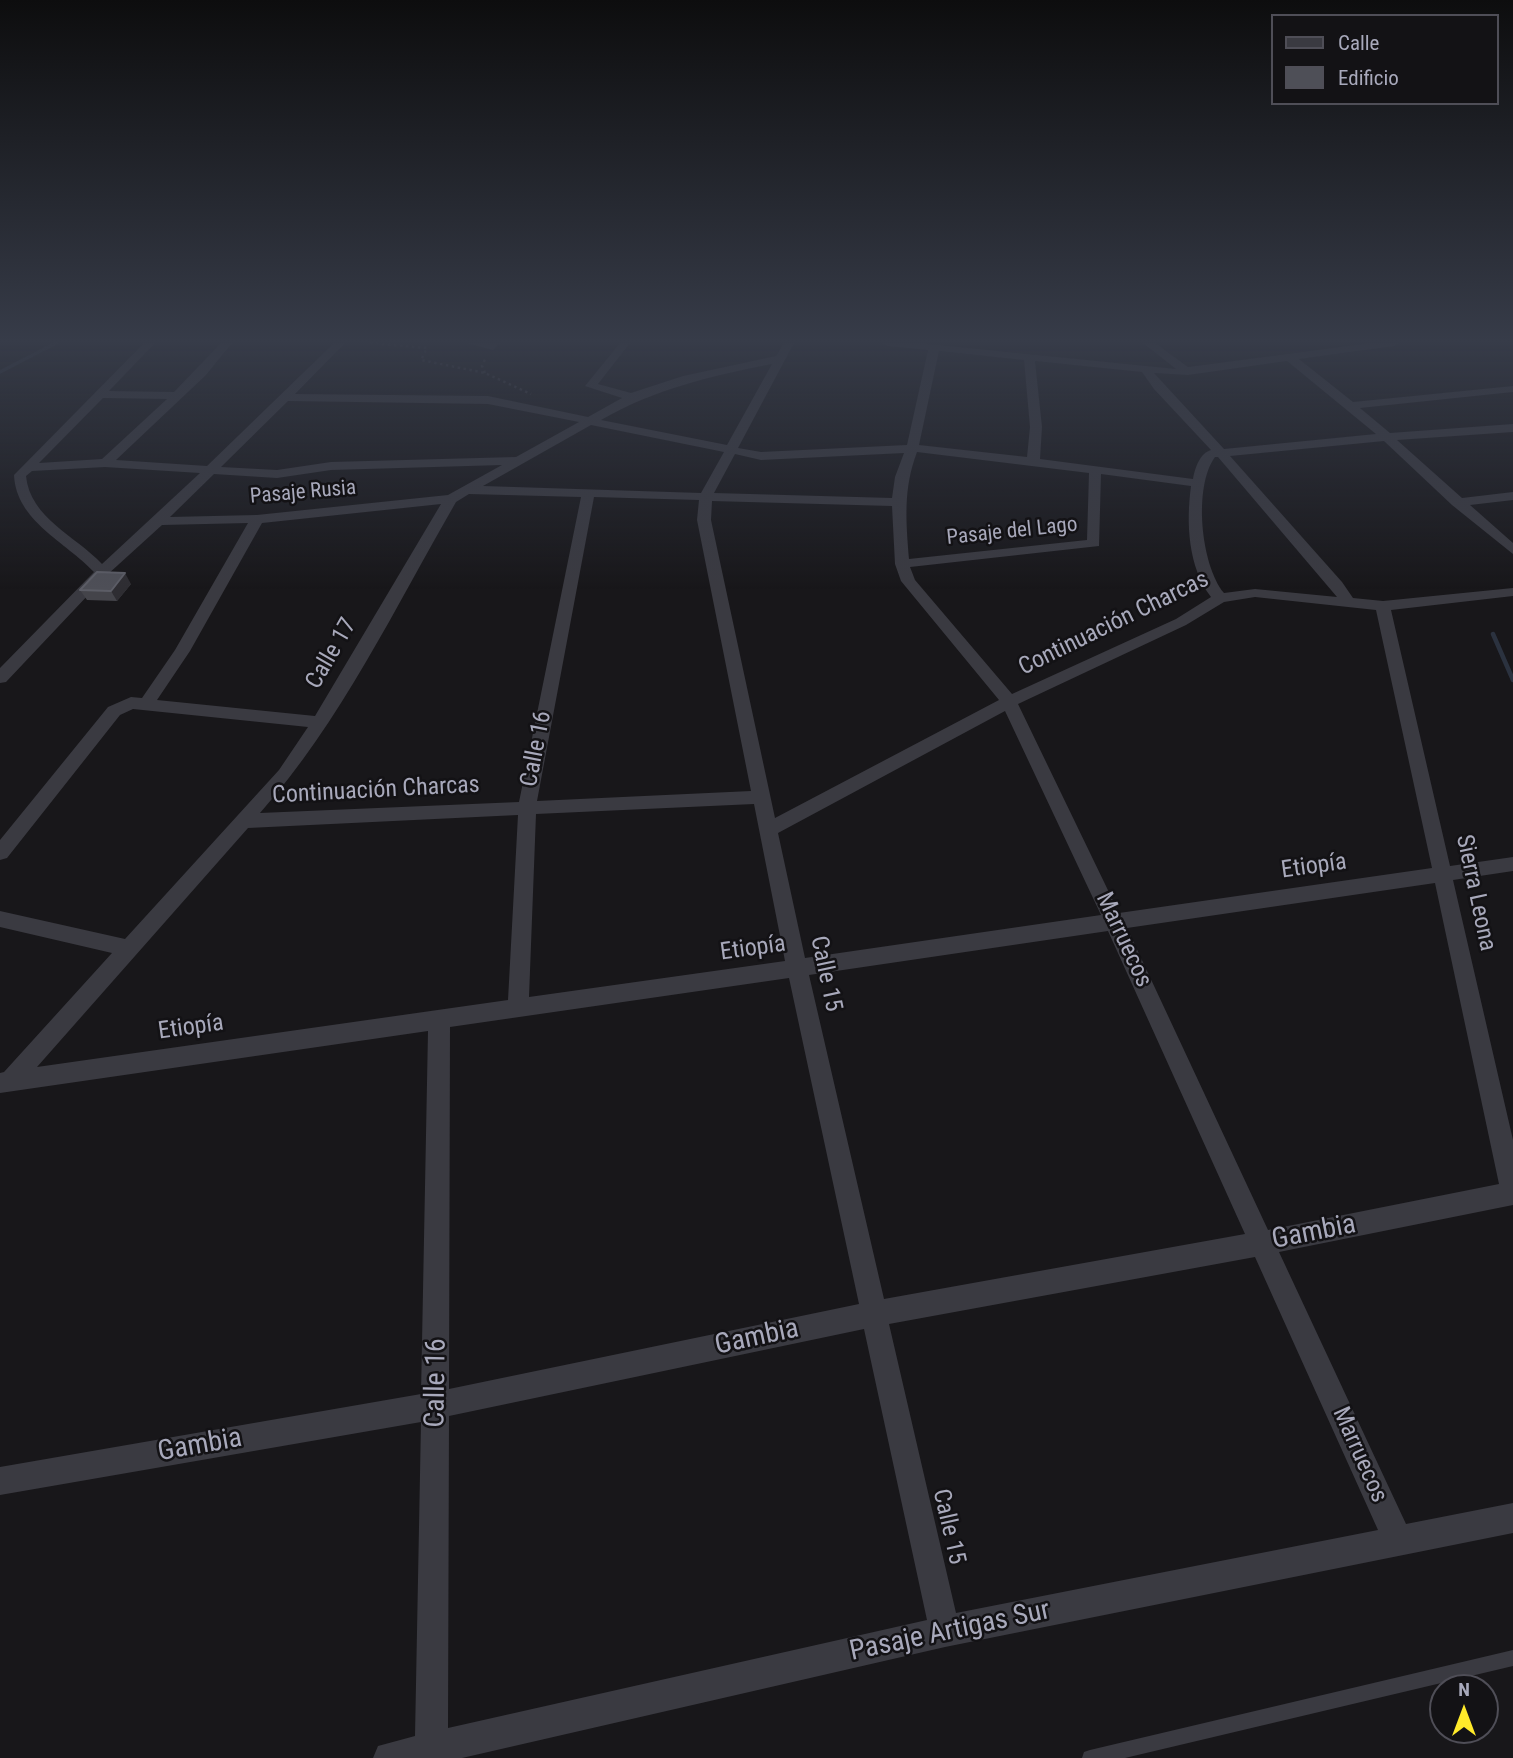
<!DOCTYPE html>
<html>
<head>
<meta charset="utf-8">
<style>
  body { margin:0 }
  #map { position:relative; width:1513px; height:1758px; overflow:hidden; background:#18171a; font-family:"Roboto Condensed",sans-serif }
  canvas { display:block }
  .legend { position:absolute; left:1271px; top:14px; width:228px; height:91px; box-sizing:border-box; background:#131215; border:2px solid #4f4e57; margin:0; padding:9px 12px; list-style:none; font-size:21px; color:#a8a9bb }
  .legend li { display:flex; align-items:center; gap:14px; height:35px }
  .legend b { width:35px; border:2px solid #4f4e57 }
  .north { position:absolute; left:1429px; top:1674px; width:70px; height:70px; box-sizing:border-box; background:#131215; border:2px solid #4f4e57; border-radius:50%; rotate:0deg; font-size:19px; font-weight:700; line-height:28px; text-align:center; color:#a8a9bb }
  .north::after { content:''; display:block; margin:auto; width:24px; height:32px; background:#ffea2a; clip-path:polygon(50% 0,100% 100%,50% 72%,0 100%) }
</style>
</head>
<body>
<div id="map">
<canvas width="1513" height="1758"></canvas>
<ul class="legend">
<li><b style="height:9px;background:#3a3a41"></b>Calle</li>
<li><b style="height:19px;background:#4e4f57"></b>Edificio</li>
</ul>
<div class="north">N</div>
</div>
<script>
const g = document.querySelector('canvas').getContext('2d');
g.lineJoin = 'round';
function strokePath(path, color, width, dash) { g.strokeStyle = color; g.lineWidth = width; g.lineCap = dash ? 'butt' : 'round'; g.setLineDash(dash || []); g.stroke(path); }
function fillPath(path, color) { g.fillStyle = color; g.fill(path, 'evenodd'); }
function drawText(font, color, halo, rows, align = 'center') {
  g.font = font + ' "Roboto Condensed",sans-serif'; g.lineWidth = 5; g.setLineDash([]); g.textBaseline = 'middle'; g.strokeStyle = halo; g.fillStyle = color; for (const [text, x, y, turn = 0] of rows) {
    g.save(); g.translate(x, y); g.rotate((+turn || 0) * Math.PI / 180); g.textAlign = isNaN(turn) ? turn : align; if (halo) g.strokeText(text, 0, 0); g.fillText(text, 0, 0); g.restore();
  }
}
strokePath(new Path2D(`
  M0,372l56,-29`), '#2b323f', 3.5);
strokePath(new Path2D(`
  M1493,634l20,46`), '#2b323f', 4.5);
strokePath(new Path2D(`
  M370,343l57,5 -6,12 64,13 46,21
  M485,373l-3,-7 4,-9`), '#3e3e46', 2.5, [2.5, 3.5]);
fillPath(new Path2D(`
  M1513,1650v16l-388,92h-43l2,-6 6,-2z`), '#3a3a41');
fillPath(new Path2D(`
  M144,343h11l-46,48 65,1 47,-49h11l-26,32 -90,85 91,6 127,-123h11l-50,51 193,2 100,21 34,-19 -37,-12 35,-43h10l-32,41 33,9 52,-17 93,-20 8,-13h10l-56,105 23,4 146,-7 21,-95 -40,-4 -5,-3h35l258,26 -33,-26h12l33,24 183,-24h28l-5,3 -95,13 54,43 160,-16v6l-153,16 30,25 123,-9v8l-116,8 65,58 51,-6v8l-43,5 43,38v11l-61,-49 -68,-64 -154,15 112,126 11,16 30,3 130,-13v8l-122,14 59,256 63,-9v14l-60,9 60,260v65l-234,47 127,272 107,-21v30l-568,114 -483,111h-89l5,-12 37,-10 6,-314 -421,73v-28l421,-73 7,-363 -428,62v-20l4,-1 108,-119 -112,-26v-16l125,28 154,-169 29,-43 -175,-18 -13,6 -113,143 -7,2v-20l108,-133 23,-10 11,1 33,-48 73,-127 -86,2 -55,50 -101,107 -6,1v-15l94,-96c-28,-30 -78,-51 -80,-97zM939,351l85,9 6,67 -3,30 -108,-12zM1035,361l107,11 12,17 57,61c-11,3 -16,18 -18,29l-153,-20 2,-32zM1287,361l89,73 -152,15 -70,-76 34,2zM772,364l-45,81 -126,-25c54,-31 110,-44 171,-56zM103,398l64,1 -65,60 -63,4zM288,401l200,3 91,18 -63,35 -185,5 -54,8 -56,-3zM591,425l133,27 -23,41 -218,-7zM917,452l172,21 -2,67 -178,19c-3,-38 -6,-70 8,-107zM904,453l-9,24 -3,21 -178,-5 21,-39 26,6zM1215,457h3l119,140 -82,-8 -31,4c-23,-28 -31,-106 -9,-136zM502,465l-54,30 -191,20 -87,2 44,-43 63,4 54,-8zM105,467l95,6 -98,91c-26,-28 -72,-46 -76,-88l6,-5zM1101,474l90,12c-5,37 -3,81 20,111l-35,22 -164,75 -97,-114 -5,-13 189,-21zM469,494l112,3 -62,305 -259,11c80,-90 136,-207 196,-311zM594,497l105,3 -2,20 54,271 -214,10zM712,501l180,5 3,58 6,17 98,119 -224,118 -64,-298zM441,504l-126,212 -158,-16 33,-49 72,-128zM1255,597l121,13 56,258 -313,45 -101,-209 168,-79 38,-23zM1005,711l96,204 -296,43 -27,-125zM754,804l31,157 -256,36 7,-183zM518,815l-10,185 -471,67 211,-239zM1435,883l64,301 -231,46 -141,-302zM1108,931l137,303 -361,65 -75,-324zM789,978l70,326 -410,85 1,-362zM1255,1257l123,273 -422,83 -67,-289zM864,1329l63,291 -479,108 1,-312z
  M467,343h33l-7,7z`), '#3a3a41');
fillPath(new Path2D(`
  M131,584l-14,17 -30,-1 -7,-10z`), '#44444a');
fillPath(new Path2D(`
  M125,573l6,11 -14,17 -6,-10z`), '#2e2d32');
const building = new Path2D(`
  M97,572l28,1 -14,18 -31,-1z`);
fillPath(building, '#4e4f57');
strokePath(building, '#5c5d66', 2);
const sky = g.createLinearGradient(0, 0, 0, 589);
sky.addColorStop(0, '#0d0d0e');
sky.addColorStop(0.58, '#373c49');
sky.addColorStop(1, '#373c4900');
g.fillStyle = sky;
g.fillRect(0, 0, 1513, 589);
drawText('21px', '#a8a9bb', '#131215', [
  ["Pasaje Rusia",303,493,-5],
  ["Pasaje del Lago",1012,532,-6]
]);
drawText('24px', '#a8a9bb', '#131215', [
  ["Continuación Charcas",1114,624,-26],
  ["Calle 17",332,654,-60],
  ["Calle 16",537,749,-79],
  ["Continuación Charcas",376,791,-3],
  ["Etiopía",1314,867,-8],
  ["Sierra Leona",1475,893,78],
  ["Marruecos",1123,940,65],
  ["Etiopía",753,949,-8],
  ["Calle 15",825,974,78],
  ["Etiopía",191,1028,-8],
  ["Marruecos",1359,1455,66],
  ["Calle 15",948,1527,77]
]);
drawText('28px', '#a8a9bb', '#131215', [
  ["Gambia",1314,1233,-11],
  ["Gambia",757,1338,-12],
  ["Calle 16",437,1383,-89],
  ["Gambia",200,1446,-10],
  ["Pasaje Artigas Sur",950,1632,-12]
]);
</script>
</body>
</html>
